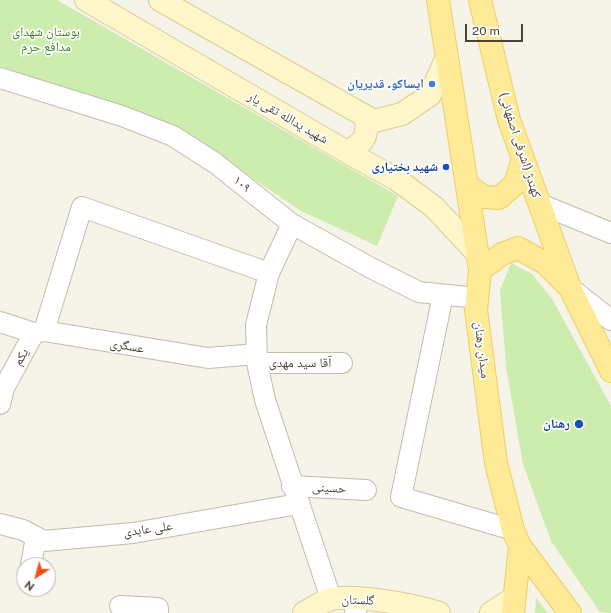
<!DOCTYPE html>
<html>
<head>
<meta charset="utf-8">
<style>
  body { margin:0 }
  #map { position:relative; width:611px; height:613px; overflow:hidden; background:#f6f3e9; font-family:"Public Sans",sans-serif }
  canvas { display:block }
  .north { position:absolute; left:16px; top:557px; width:40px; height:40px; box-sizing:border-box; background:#fff; border:1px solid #b7b4af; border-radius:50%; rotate:216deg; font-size:11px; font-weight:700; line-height:16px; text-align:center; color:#4a4436 }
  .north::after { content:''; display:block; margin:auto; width:14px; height:18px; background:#ff4b16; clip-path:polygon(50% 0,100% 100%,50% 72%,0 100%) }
  .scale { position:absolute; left:465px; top:24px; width:58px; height:18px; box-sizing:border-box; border:2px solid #4a4436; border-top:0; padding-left:5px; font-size:12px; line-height:14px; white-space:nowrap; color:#4a4436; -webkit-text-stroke:3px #fff; paint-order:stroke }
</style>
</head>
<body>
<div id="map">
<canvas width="611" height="613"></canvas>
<div class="north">N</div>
<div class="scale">20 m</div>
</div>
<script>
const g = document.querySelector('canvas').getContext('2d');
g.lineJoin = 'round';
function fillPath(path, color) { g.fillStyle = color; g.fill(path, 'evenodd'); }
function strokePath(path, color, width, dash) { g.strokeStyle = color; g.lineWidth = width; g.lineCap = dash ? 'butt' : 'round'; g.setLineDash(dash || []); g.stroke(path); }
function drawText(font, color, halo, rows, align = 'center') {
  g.font = font + ' "Public Sans","Noto Naskh Arabic",sans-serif'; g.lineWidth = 3.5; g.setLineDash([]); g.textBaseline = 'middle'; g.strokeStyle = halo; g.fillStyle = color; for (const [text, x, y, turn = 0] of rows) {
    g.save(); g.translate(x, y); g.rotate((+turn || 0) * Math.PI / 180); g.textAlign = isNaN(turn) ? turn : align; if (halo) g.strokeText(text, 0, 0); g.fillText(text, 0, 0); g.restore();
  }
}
fillPath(new Path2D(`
  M0,0h57l341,196 -21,50 -76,-35 -121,-82 -180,-63z
  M511,263l21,11 20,25 59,107v207l-11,-1 -49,-71 -28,-77 -17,-97 -6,-77z
  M536,598l12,15h-13z`), '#ccedae');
const street = new Path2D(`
  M0,78l122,38 51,20 42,27 77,61 79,44 48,24 58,6
  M540,204l71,29
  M292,224l-23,49 -13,52 1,38 8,37 66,199
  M570,288l41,32
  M443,295l-42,202 112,33
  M0,322l34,11 10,-2 164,27 49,-4
  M44,331l38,-124 187,66
  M257,363h85
  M0,404l4,-16 30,-55
  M292,486l74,4
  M0,524l23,6 21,11 89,-8 165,-29
  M31,565l5,-28
  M120,606l38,2v5
  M355,613l5,-14`);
const secondary = new Path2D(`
  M86,0l261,152 49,27 38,28 43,46
  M160,0l214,121 28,-7 28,-19 17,-38
  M347,152c18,-10 21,-15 19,-35
  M304,613c8,-5 19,-12 28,-14 24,-5 83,6 107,14
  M491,613l23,-15`);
const primary = new Path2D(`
  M438,0l42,270 -4,40 20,153 17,67 7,16 50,67
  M480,0l29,120 61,168
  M468,186l17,11 14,1 16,-14 8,-25
  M480,270l22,-16 16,-6 27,15 25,25 41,83
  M513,613l7,-67`);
strokePath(street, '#c2bcaa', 22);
strokePath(secondary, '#dacc95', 24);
strokePath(primary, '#eece5e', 24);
strokePath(street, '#fff', 20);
strokePath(secondary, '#fff6c9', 22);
strokePath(primary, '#ffea98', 22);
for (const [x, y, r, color] of [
  [432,84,4,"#3f7fe0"],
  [446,167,4,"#1a4fb4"],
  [579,424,5,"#1a4fb4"]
]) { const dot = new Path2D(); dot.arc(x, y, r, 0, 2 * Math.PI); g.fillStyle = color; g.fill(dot); strokePath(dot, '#fff', 1.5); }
drawText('13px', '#408223', '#fff', [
  ["بوستان شهدای",46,32],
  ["مدافع حرم",46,47]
]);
drawText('bold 13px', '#366cbe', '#fff', [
  ["ایساکو. قدیریان",424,84]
], 'right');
drawText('13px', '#4a4436', '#fff', [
  ["شهید یدالله تقی یار",288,118,30],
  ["کهندژ (اشرفی اصفهانی)",520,145,72],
  ["۱۰۹",242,184,39],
  ["عسگری",127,346,9],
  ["میدان رهنان",482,350,83],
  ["یکم",21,357,-61],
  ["آقا سید مهدی",300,363],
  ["حسینی",329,488,3],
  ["علی عابدی",148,529,-8],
  ["گلستان",358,600,2]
]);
drawText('bold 13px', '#164399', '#fff', [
  ["شهید بختیاری",438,167],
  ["رهنان",570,424]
], 'right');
</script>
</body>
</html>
